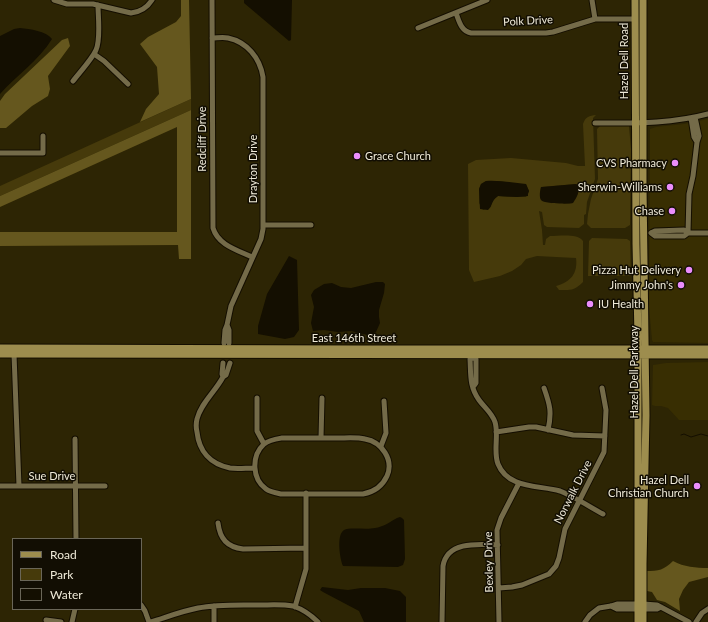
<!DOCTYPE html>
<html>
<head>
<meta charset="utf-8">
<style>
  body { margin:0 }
  #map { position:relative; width:708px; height:622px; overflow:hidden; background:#2d2504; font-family:Lato,sans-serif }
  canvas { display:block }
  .legend { position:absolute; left:12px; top:538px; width:130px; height:72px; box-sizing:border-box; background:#120e03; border:1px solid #6a6658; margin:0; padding:5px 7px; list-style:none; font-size:12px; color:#efead8 }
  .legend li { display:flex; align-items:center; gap:8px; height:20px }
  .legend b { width:20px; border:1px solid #6a6658 }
</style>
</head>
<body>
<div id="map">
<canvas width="708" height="622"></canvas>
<ul class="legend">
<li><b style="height:5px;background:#9d8d4e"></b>Road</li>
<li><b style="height:11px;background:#463a0b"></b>Park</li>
<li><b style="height:11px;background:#140f01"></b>Water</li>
</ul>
</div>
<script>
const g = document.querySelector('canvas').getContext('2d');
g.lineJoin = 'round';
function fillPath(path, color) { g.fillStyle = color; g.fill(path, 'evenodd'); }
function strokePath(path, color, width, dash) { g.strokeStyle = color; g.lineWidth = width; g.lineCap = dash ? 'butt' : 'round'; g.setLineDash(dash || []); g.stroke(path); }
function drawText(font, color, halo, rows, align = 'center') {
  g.font = font + ' Lato,sans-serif'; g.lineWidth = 3; g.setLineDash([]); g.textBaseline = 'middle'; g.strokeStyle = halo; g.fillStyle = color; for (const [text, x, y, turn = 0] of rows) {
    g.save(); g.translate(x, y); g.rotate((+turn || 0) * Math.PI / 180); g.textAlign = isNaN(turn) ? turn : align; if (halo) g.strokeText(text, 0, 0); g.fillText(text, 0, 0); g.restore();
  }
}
fillPath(new Path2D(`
  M708,119v224l-55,-1 -1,-2 -3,-33 1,-178 6,-2 28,-3z
  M708,362v58h-29l-11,-12 -7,-2h-6l-3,-1 1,-40 13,-2z`), '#382e02');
fillPath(new Path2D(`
  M191,99v11l-191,86v-10z
  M596,115l-3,3 2,61 -8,23 -1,12 -2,1v9l-5,4 -32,-1 -3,-2 -2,-13 -3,-1 3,19 1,15h2l1,-6 4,-3c9,0 28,-3 33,5v41c-9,9 -12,8 -24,8l-3,-4c15,-4 22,-13 20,-28l-20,-1 -19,-1 -11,3 -5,6 -9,6 -12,5 -26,6 -5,-12 -1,-106 8,-4 35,-2 55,5 12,3h7l-2,-42c3,-8 6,-8 13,-9zM486,181h14l17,3h9l3,7 -3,6h-18l-10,-1c-4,3 -7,6 -7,11l-8,3 -4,-7v-14l2,-5zM576,184l-3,19 -9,1 -23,-17z
  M600,126h29l2,23 -1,76 -5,3h-34l-4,-4 1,-10 3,-15 7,-20 -1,-50z
  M592,238l35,1 3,2 1,35h-43l1,-35z`), '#463a0b');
fillPath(new Path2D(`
  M181,0h8l2,99 -51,23 6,-13 13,-15 -2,-27 -17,-23 8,-7 28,-15 5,-6z
  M68,38l2,8 -22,30 2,13 -2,7 -16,10 -26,22h-6v-27l5,-7 57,-54z
  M191,110v149h-12l-1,-14 -178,1v-14h177v-105l-177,80v-11z
  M673,561c11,6 23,7 35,7v9l-19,5 -6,8 -4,9 1,12 -15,-9 -8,-2 -5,-8 -5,-1 -1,-20c13,0 18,-1 27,-10z`), '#65571e');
fillPath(new Path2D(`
  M244,0h48l-1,40 -2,1 -45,-38z
  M20,28c10,1 26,3 32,11 -13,21 -36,37 -52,55v-58l14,-7z
  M486,181c14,-1 27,2 40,3l3,7 -1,3v2l-11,1 -19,-1c-7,5 -5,9 -10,14l-8,-1 -1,-20 2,-5z
  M576,184l2,1c2,7 -1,12 -5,18 -5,1 -29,1 -32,-3 -2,-3 -1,-10 0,-13h1z
  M289,256l8,4 2,70 -5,7 -9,2 -27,-5v-8l9,-32z
  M376,282h7l2,2 -1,9 -5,17v7l1,6 -4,9 -9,3 -16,-4 -13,1 -14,-2 -11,1 -2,-8 3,-16 -3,-12 3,-5 10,-6 8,-1 9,4 10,1z
  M400,517l2,1 2,2 1,39 -2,6 -5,2 -55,-1c-3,-7 -7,-31 1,-36 5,-3 23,0 31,-2 8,-1 15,-6 22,-10z
  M322,587l26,3 13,-2h24l15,3 6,6v25h-42l-5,-11 -36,-19 -3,-2z`), '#140f01');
strokePath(new Path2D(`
  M681,435l3,-1 7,3 10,-3 7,2`), '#140f01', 1);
const minor = new Path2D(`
  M54,0l13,4h26l38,9c10,-1 16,-5 21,-13
  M212,0l1,228c5,17 24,22 39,29
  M592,0l3,19
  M456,13c3,8 5,18 15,20h75l7,-1 42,-13h40
  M418,28l69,-28
  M212,38c5,0 11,-1 16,0 19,4 32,20 35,39v152l-2,10 -30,67 -4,19 -2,5 -1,13
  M94,54l10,7 24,23
  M73,81c7,-9 19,-22 23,-31 5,-11 2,-33 2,-45
  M691,118l3,19 3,5
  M595,123c38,0 76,1 113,-9
  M0,153h43v-17
  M263,225h48
  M651,233l4,-2 29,-1 4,3h20
  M651,233l4,3h29l4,-3
  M688,233l1,-39 4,-18 4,-34 2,-6 -4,-19
  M227,325l2,5v13
  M14,354l5,132
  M473,358l-3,1c1,15 -1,27 9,41 5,7 13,13 16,22 4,13 -2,30 3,42 10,25 41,21 62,27 13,5 30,16 43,23
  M223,363l-1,11 1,3 3,-2 4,-12
  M223,377c-8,15 -22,26 -26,42 -1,4 -1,9 0,13 2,19 13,32 33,36 7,1 16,0 24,0
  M473,387l3,-4v-24l-3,-1v-3
  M544,388c6,17 8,24 4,42
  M257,398v33l7,13
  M496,432l33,-5h7l37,8 32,1
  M282,438c18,0 37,0 56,0 8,0 19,-1 27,1 17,3 29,21 22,37 -5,11 -13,16 -24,18h-82c-5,-1 -11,-2 -15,-5 -14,-10 -15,-33 -2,-45 5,-4 12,-5 18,-6z
  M321,438l1,-40
  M75,439l1,100
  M381,446l5,-13 -2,-32
  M0,486h105
  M218,523c2,16 9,24 25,26l63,-1
  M499,588l13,-1 10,-2 27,-11 7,-8 3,-8 6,-29 39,-77 2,-42 -4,-22
  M643,604l14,1 32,17
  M141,605l4,6 4,11
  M214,606v16
  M611,606l6,3h21
  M295,607l11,-38v-76
  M643,609h14l4,-2
  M46,620l15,2
  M72,622l3,-13
  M151,622c16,-5 31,-11 47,-14 20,-4 41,-3 61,-3 11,0 23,-1 34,1 9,3 18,9 25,16
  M442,622l1,-56c4,-25 35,-22 55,-21
  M499,622l-2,-92 4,-12 18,-35
  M585,622l5,-7 9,-7 12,-2 6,-2h21
  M696,622l6,-9 6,-4`);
const major = new Path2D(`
  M635,0l1,244 2,93v285
  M643,0v186l3,229 -3,149v58
  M0,348l360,1h348
  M0,354l708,1`);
strokePath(minor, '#140e00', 7);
strokePath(major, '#140e00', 9);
strokePath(minor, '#746b49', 5);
strokePath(major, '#9d8d4e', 7);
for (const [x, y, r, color] of [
  [357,156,4,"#eb8dfc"],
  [675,163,4,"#eb8dfc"],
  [670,187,4,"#eb8dfc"],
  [672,211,4,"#eb8dfc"],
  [689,270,4,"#eb8dfc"],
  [681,285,4,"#eb8dfc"],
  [590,304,4,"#eb8dfc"],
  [697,486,4,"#eb8dfc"]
]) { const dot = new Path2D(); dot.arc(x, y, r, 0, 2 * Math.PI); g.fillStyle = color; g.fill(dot); strokePath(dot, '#120e03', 1.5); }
drawText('11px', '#efead8', '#120e03', [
  ["Polk Drive",528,21,-3],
  ["Hazel Dell Road",624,61,-90],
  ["Redcliff Drive",202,139,-90],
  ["Drayton Drive",253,169,-90],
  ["East 146th Street",354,338],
  ["Hazel Dell Parkway",634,372,-90],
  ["Sue Drive",52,476],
  ["Norwalk Drive",573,492,-63],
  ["Bexley Drive",489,562,-91]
]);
drawText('11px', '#efead8', '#120e03', [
  ["Grace Church",365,156,"left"],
  ["CVS Pharmacy",667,163],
  ["Sherwin-Williams",662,187],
  ["Chase",664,211],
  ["Pizza Hut Delivery",681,270],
  ["Jimmy John's",673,285],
  ["IU Health",598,304,"left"],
  ["Hazel Dell",689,480],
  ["Christian Church",689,493]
], 'right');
</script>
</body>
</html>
